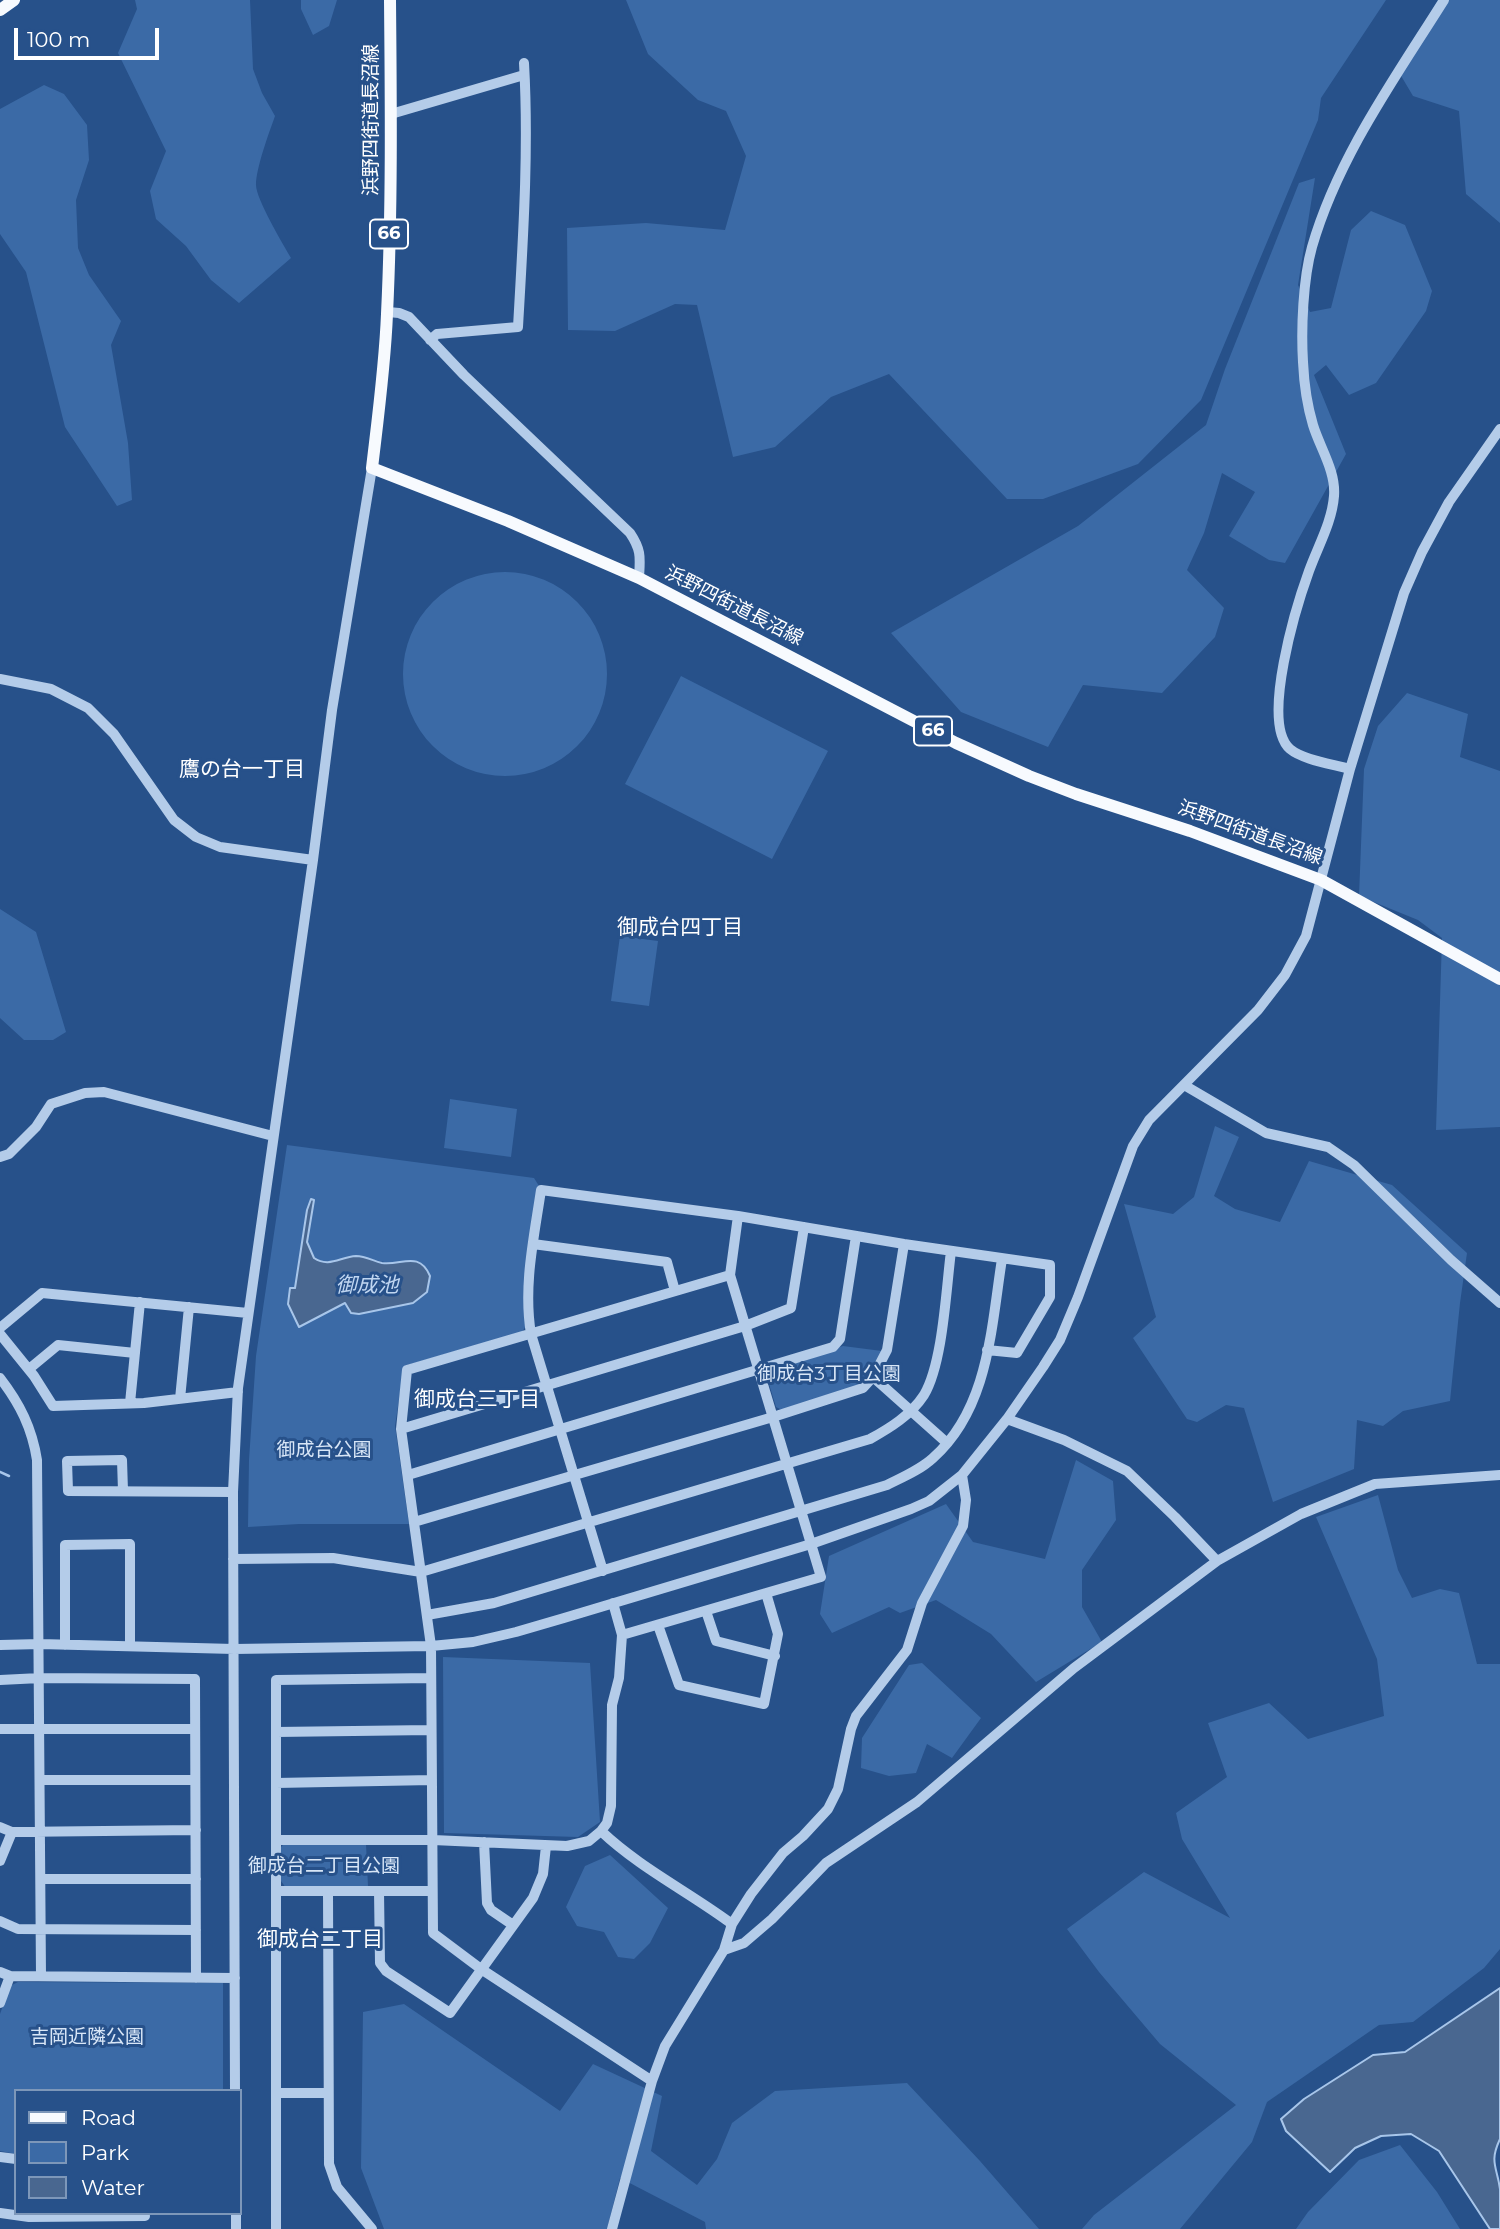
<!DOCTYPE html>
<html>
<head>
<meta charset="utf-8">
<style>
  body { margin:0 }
  #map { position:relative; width:1500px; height:2229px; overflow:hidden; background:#27518a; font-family:Montserrat,sans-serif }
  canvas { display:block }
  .legend { position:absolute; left:14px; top:2089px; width:228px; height:126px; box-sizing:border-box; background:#27518a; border:2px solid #7d97b9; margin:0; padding:9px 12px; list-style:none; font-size:21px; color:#fff }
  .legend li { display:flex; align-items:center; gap:14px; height:35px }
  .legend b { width:35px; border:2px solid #7d97b9 }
  .scale { position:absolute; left:14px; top:28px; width:145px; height:32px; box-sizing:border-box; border:4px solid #fff; border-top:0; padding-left:9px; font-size:21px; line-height:24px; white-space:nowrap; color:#fff; -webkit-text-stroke:5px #27518a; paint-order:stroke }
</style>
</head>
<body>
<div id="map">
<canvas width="1500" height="2229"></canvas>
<ul class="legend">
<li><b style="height:9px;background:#f7fafe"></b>Road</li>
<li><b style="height:19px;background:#3b6aa6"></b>Park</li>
<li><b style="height:19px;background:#496790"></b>Water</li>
</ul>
<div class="scale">100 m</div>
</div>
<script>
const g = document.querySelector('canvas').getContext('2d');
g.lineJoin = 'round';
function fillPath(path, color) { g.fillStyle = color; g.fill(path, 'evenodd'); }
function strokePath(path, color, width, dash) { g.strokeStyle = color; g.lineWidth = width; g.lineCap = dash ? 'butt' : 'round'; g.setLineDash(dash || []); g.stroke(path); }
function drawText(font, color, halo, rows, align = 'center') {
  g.font = font + ' Montserrat,"Noto Sans JP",sans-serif'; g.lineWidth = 6; g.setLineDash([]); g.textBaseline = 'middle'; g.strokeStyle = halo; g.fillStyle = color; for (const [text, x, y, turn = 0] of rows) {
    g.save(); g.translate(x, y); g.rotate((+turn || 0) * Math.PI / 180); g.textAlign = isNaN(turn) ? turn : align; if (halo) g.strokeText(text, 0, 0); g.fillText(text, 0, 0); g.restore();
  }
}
fillPath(new Path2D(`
  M135,0h115l3,69 9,24 13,23c-6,17 -19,52 -19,69 0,14 27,59 35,73l-52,45 -28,-23 -25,-34 -30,-27 -6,-28 16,-40 -48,-98 19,-44z
  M301,0h36l-8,26 -16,9 -12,-26z
  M626,0h760l-65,98 -3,22 -117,280 -63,64 -95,35h-36l-118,-125 -58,23 -56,50 -42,10 -36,-152 -22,-1 -60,27 -47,-1 -1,-102 79,-5 79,7 21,-74 -20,-45 -28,-11 -50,-46z
  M1438,0h62v223l-34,-29 -7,-83 -46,-15 -16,-27z
  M44,85l20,9 23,31 2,35 -13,40 2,48 11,27 32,46 -10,24 17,98 4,57 -15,6 -52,-79 -39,-155 -26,-38v-125z
  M1315,178l-17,107 12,27 21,-4 20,-78 20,-19 34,14 27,66 -6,20 -50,72 -27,12 -23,-30 -12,10 32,79 -61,109 -16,-3 -40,-24 26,-44 -33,-19 -18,60 -17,37 37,38 -9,29 -53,56 -79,-8 -35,62 -87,-35 -70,-79 187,-107 128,-101 19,-56 74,-186z
  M403 674a102 102 0 1 1 204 0a102 102 0 1 1-204 0Z
  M681,676l147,75 -56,108 -147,-75z
  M1407,693l61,21 -8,43 40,14v356l-64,3 6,-192 -24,-18 -59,-24 5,-127 14,-43z
  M0,909l36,23 30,100 -13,8h-29l-24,-22z
  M620,936l38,5 -9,65 -38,-5z
  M450,1099l67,10 -6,48 -67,-9z
  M1215,1126l24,11 -25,59 21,13 45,13 29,-61 83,24 75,68 -7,50 -10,98 -47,10 -20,15 -26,-6 -3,49 -81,33 -29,-94 -18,-3 -29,17 -10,-3 -54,-81 23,-21 -32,-113 49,10 21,-17z
  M287,1145l247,33 5,8 -13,140 -4,6 -118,34 -9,60 14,98h-110l-51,3 1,-67 7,-104zM314,1200l-7,42 7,16c14,9 23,0 38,-1 14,-2 26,6 39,5l19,42 -51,10 -8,-1 -6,-10 -46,23 -4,-38z
  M843,1346l39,5 -1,9 -19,24 -80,26 -6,-3 -10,-33 3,-5z
  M1076,1460l37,21 3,39 -34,50v37l20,35 -66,40 -45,-48 -55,-34 -36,13 -11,-6 -57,26 -12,-19 9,-58 117,-52 27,38 72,17z
  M1378,1495l20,75 14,28 28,-9 19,4 18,71h23v285l-16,19 -71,54 -34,3 -112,77 -15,40 -72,87h-98l12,-14 142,-110 -76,-61 -61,-72 -32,-43 77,-57 86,46 -48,-79 -6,-26 51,-36 -19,-54 61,-20 39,36 76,-23 -7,-57 -61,-142z
  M443,1657l147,6 10,159 -22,15 -134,-4z
  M922,1663l59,55 -29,40 -25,-14 -11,29 -27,3 -28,-8 1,-30 47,-73z
  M284,1844h82l2,42 -82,2 -5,-7 -1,-33z
  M610,1855l58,53 -18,35 -16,16 -16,-2 -14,-25 -27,-6 -11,-19 19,-41z
  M18,1982l205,1v108h-207v63l-16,-3v-137l10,-28z
  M404,2004l156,107 33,-47 69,32 -11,55 46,34 20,-26 15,-36 43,-32 132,-8 73,78 59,68h-333l-1,-7 -85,-44 -13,51h-223l-23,-61 2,-156z
  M1400,2145l37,47 23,37h-164l12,-17 51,-52z`), '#3b6aa6');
const water = new Path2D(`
  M311,1199l3,1 -7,42 7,16c15,10 26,-1 42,-2 10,0 17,5 26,7 19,3 37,-13 48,13l-3,16 -14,11 -54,11 -8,-1 -6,-10 -46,24 -11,-23 2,-16h5l12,-78z
  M1500,1988v151c-11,23 -3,28 0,50 0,12 0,27 0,40h-10l-51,-78 -28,-17 -30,2 -26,12 -25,24 -44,-41 -5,-12 23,-20 69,-44 32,-3z`);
fillPath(water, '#496790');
strokePath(water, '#a8c6ea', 2);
strokePath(new Path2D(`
  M0,1472l9,4`), '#a8c6ea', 2.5);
strokePath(new Path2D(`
  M391,114l133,-39
  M388,312l11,1 10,4 55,58 166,158c12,18 10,25 9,45
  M430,340l7,-6 81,-7c5,-88 11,-176 6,-264
  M0,679l51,10 37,19 26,26 60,86 22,17 24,10 93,13
  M1350,769c-17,-5 -47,-9 -60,-20 -30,-26 7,-145 19,-178 9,-25 23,-49 25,-75 2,-25 -14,-48 -21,-71 -6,-20 -9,-42 -10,-63 -2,-33 0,-83 9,-115 26,-90 83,-169 132,-247
  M1184,1085l82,48 62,14 26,18 97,95 49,43
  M0,1157l9,-3 27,-27 15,-23 34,-11 19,-1 169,44
  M533,1244l134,18 8,29
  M0,1328l42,-35 206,20
  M0,1334l34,42 19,30 91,-3 94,-11
  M29,1369l29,-24 77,8
  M873,1377l74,66
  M0,1378c20,26 32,50 37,82l4,516
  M180,1399l9,-92
  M130,1403l10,-101
  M1007,1419l57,21 63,31 48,46 42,44
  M401,1429l344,-103 46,-18 13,-81
  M408,1475l425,-128 7,-8 16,-103
  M123,1491l-1,-31 -55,1 1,30 165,1
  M414,1522l359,-105 90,-29 10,-11 14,-27 17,-106
  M233,1559l100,-1 88,14 449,-133c20,-11 41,-24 54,-44 19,-32 22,-105 27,-144
  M603,1571l-72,-237c-8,-48 3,-96 10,-144l197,26 166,28 146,21v32l-33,56 -30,-3
  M706,1611l10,30 59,15
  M427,1615l67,-12 393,-118c16,-8 33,-15 46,-27 56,-50 58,-130 69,-199
  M658,1625l21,60 85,19 14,-70 -12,-41
  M622,1635l199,-58 -91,-302 8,-59
  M0,1645l40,-1 194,5 197,-3 42,-4 43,-10 48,-14 247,-74 100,-35 18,-8 33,-26 45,-56 36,-52 17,-27 18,-43 55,-151 16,-26 109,-110 27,-35 21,-39 44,-167 54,-176 18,-41 27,-50 51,-73
  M65,1645v-100l65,-1v102
  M0,1680l40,-2 155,1 1,299
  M0,1729h195
  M276,1732l155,-2
  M40,1780h155
  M276,1783l156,-3
  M0,1827l12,5 184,-2
  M601,1831c39,37 88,61 131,93
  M276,1840h157l134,6 22,-5 12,-10 6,-8 4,-17 1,-101 7,-27 3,-43 -9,-32
  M484,1842l3,61 4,7 22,15
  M0,1861l12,-29
  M41,1879h155
  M276,1891h156
  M328,1891l1,273 8,23 35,42
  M379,1891l1,72 6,8 64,42 83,-115 10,-24 3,-28
  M0,1921l18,8 178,1
  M724,1950l20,-7 28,-24 54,-56 91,-61 157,-134 143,-107 84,-47 74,-30 125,-9
  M0,1972l10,4 225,2
  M0,2003l10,-27
  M652,2081l-171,-112 -48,-36 -2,-287 -30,-217 6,-59 323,-95
  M235,2091l-2,-599 5,-104 75,-528 19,-150 40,-242
  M276,2093h51
  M0,2157l16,2
  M0,2213l29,4 116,-1
  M236,2213v16
  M276,2229v-549l155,-2
  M612,2229l40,-148 13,-35 59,-96 8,-26 19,-30 32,-41 20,-17 25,-27 10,-20 13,-60 5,-13 51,-66 15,-47 41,-77 3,-26 -4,-25`), '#b4cce9', 10);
strokePath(new Path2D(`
  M390,0c1,104 2,210 -3,314 -2,51 -9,103 -15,154l136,53 131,57 317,165 73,33 47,18 114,37 131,49 179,99
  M0,10l14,-10`), '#f7fafe', 12);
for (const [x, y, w] of [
  [389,234,38],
  [933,731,38]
]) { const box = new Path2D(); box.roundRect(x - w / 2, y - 14.5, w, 29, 5); g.fillStyle = '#27518a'; g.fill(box); strokePath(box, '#fff', 2); }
drawText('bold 18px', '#fff', null, [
  ["66",389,234],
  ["66",933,731]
]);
drawText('19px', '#fff', '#27518a', [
  ["浜野四街道長沼線",371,120,-90],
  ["浜野四街道長沼線",734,606,27],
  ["浜野四街道長沼線",1250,833,20]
]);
drawText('19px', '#d8e6f7', '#27518a', [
  ["御成台3丁目公園",829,1374],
  ["御成台公園",324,1450],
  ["御成台二丁目公園",324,1866],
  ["吉岡近隣公園",87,2037]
]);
drawText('21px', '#fff', '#27518a', [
  ["鷹の台一丁目",242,770],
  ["御成台四丁目",680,928],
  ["御成台三丁目",477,1400],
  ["御成台二丁目",320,1940]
]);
drawText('italic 21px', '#c0d6f1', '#27518a', [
  ["御成池",367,1286]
]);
</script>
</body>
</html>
